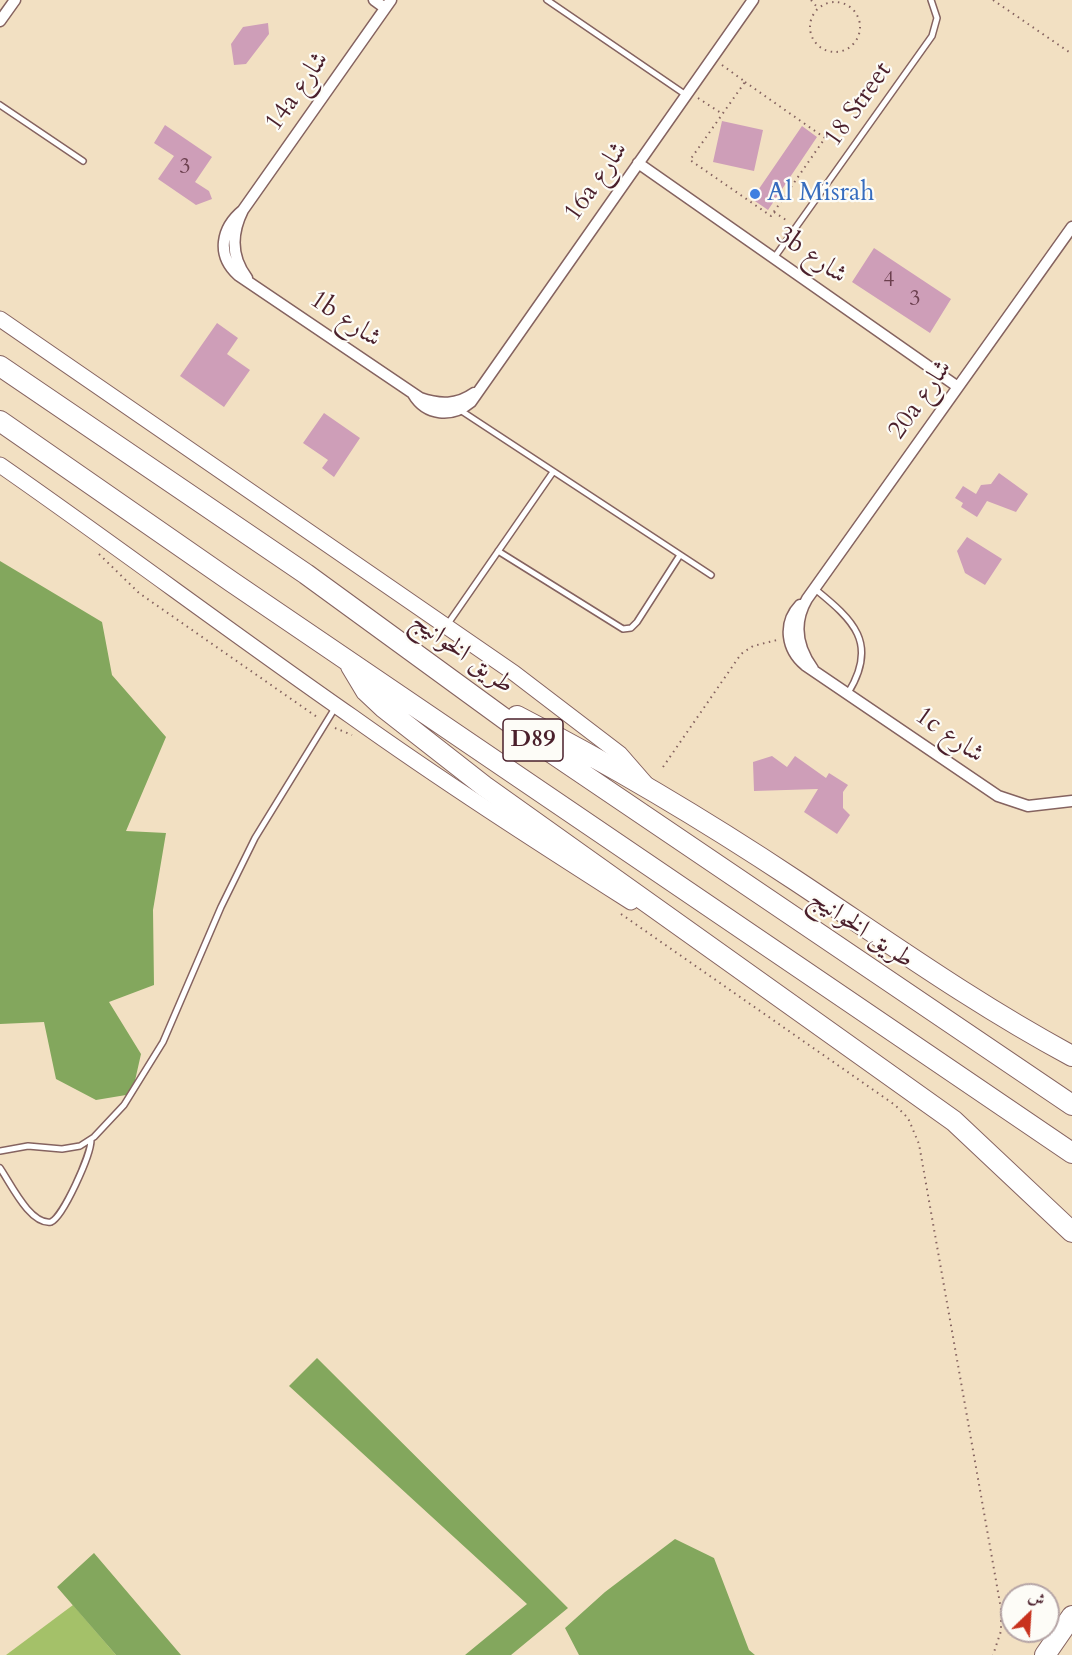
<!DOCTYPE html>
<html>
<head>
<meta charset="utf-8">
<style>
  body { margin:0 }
  #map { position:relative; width:1072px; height:1655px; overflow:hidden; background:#f2e0c2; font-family:Cardo,Amiri,serif }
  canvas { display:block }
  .north { position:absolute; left:1000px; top:1583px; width:60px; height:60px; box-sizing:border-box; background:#fdfcf7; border:2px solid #b5a4a5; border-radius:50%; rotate:25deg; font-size:16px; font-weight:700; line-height:24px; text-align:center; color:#4a1f2b }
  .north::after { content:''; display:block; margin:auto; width:21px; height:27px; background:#c8321e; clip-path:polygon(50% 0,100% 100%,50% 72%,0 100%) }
</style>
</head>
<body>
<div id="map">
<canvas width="1072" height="1655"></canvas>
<div class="north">ش</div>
</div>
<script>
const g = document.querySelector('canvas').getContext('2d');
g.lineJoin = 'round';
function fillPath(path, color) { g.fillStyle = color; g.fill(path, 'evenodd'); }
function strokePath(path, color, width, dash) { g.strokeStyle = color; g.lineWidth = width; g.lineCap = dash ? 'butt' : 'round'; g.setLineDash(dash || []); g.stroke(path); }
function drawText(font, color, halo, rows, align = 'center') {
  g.font = font + ' Cardo,Amiri,serif'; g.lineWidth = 4.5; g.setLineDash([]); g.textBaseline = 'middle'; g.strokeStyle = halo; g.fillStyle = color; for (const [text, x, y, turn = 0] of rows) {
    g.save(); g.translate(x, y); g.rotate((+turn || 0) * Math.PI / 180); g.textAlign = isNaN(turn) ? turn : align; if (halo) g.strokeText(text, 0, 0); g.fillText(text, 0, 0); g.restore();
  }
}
fillPath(new Path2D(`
  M73,1605l43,50h-110z`), '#a4c169');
fillPath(new Path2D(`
  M0,561l102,61 10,53 54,62 -40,94 40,2 -13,77 1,75 -45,17 32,52 -9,40 -36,6 -40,-21 -12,-57 -44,2z
  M317,1358l251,250 -57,47h-46l62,-51 -238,-218z
  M675,1539l39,19 35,92 6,5h-176l-14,-27 40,-36z
  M94,1553l87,102h-65l-59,-68z`), '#83a75d');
fillPath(new Path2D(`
  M268,23l1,11 -23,30 -12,1 -3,-21 12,-17z
  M722,121l41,9 -9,41 -41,-9z
  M165,125l47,32 -17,25 14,9 3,8 -16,6 -38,-26 16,-23 -20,-13z
  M802,126l15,11 -49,73 -16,-11z
  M874,248l77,51 -21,34 -78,-51z
  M217,323l21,15 -11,16 23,16 -26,37 -44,-31z
  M324,413l36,25 -26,39 -12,-9 6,-8 -25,-17z
  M999,473l29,21 -12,18 -29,-11 -10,16 -16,-10 2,-4 -8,-5 8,-12 13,8 5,-9 10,-1z
  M967,537l35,22 -17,26 -20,-12 -8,-22z
  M772,756l15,11 8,-11 31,22 3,-5 19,12 -5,7v16l7,7 -13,19 -33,-22 14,-23 -64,2 -1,-29z`), '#ce9eb8');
const lane = new Path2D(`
  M547,0l139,95
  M0,105l83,56
  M774,258l158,-222 5,-18 -6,-18
  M460,410l251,165
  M498,551l125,78 8,-1 6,-6 43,-67
  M815,589c38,31 64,54 33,104
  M447,625l106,-153
  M0,1151l28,-5 34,3 18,-3 14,-9 30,-32 39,-63 58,-135 34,-69 80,-130
  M0,1168c11,16 30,57 51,54 12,-5 40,-67 40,-82`);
const street = new Path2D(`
  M374,0l11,8
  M0,21l15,-21
  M638,163l320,224
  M243,210c-22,18 -27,45 -5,65l182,123c20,7 37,7 54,-5
  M247,278c-16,-21 -16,-44 -4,-68l148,-210
  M413,394c13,22 39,24 58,8l282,-402
  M800,605c-18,19 -13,45 5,60l193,131 30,10 44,-5
  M813,669c-16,-22 -20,-46 -6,-70l265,-372`);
const secondary = new Path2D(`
  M0,319l514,354 106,81 27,31
  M0,465c118,82 233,169 351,251 91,65 186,126 280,186`);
const highway = new Path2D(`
  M0,366l306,208 240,175 526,356
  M0,421l232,161 840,571
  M351,666l15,25 17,16 101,79 470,335 118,111
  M517,716c95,49 189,105 278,164 92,61 180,124 277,176
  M1045,1655l27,-39`);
strokePath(lane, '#856360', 8);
strokePath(street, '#856360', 13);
strokePath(secondary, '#856360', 17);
strokePath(highway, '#856360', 22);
strokePath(new Path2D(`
  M811,0l6,7
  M993,0l79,54
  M810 27a25 25 0 1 1 50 0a25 25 0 1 1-50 0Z
  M722,65l22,16
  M745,82l80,56 -54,78 -81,-56z
  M698,98l23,15
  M774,212l15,10
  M99,554l40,39 178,124
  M335,728l17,7
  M663,767l78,-113 12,-8 24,-6
  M621,914l274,191 13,13 11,26 82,465v22l-8,24`), '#856360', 2, [1.5, 4.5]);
strokePath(lane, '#fff', 5);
strokePath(street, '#fff', 10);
strokePath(secondary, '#fff', 15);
strokePath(highway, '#fff', 20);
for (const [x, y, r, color] of [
  [755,194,6,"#3f7fe0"]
]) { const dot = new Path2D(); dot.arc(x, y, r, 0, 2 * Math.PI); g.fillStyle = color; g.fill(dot); strokePath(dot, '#fdfcf7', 2); }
drawText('22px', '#6b3f4e', null, [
  ["3",185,168],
  ["4",889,281],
  ["3",915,300]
]);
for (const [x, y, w] of [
  [533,740,60]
]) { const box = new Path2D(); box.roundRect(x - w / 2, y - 21, w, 42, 4.5); g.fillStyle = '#fdfcf7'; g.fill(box); strokePath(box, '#4a1f2b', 1.5); }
drawText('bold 24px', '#4a1f2b', null, [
  ["D89",533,740]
]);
drawText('26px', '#4a1f2b', '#fdfcf7', [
  ["14a شارع",298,92,-55],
  ["18 Street",859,105,-55],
  ["16a شارع",597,182,-55],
  ["3b شارع",811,256,35],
  ["1b شارع",345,320,34],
  ["20a شارع",921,400,-55],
  ["طريق الخوانيج",462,654,36],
  ["1c شارع",949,736,35],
  ["طريق الخوانيج",861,930,34]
]);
drawText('26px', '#366cbe', '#fdfcf7', [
  ["Al Misrah",767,194]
], 'left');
</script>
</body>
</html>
